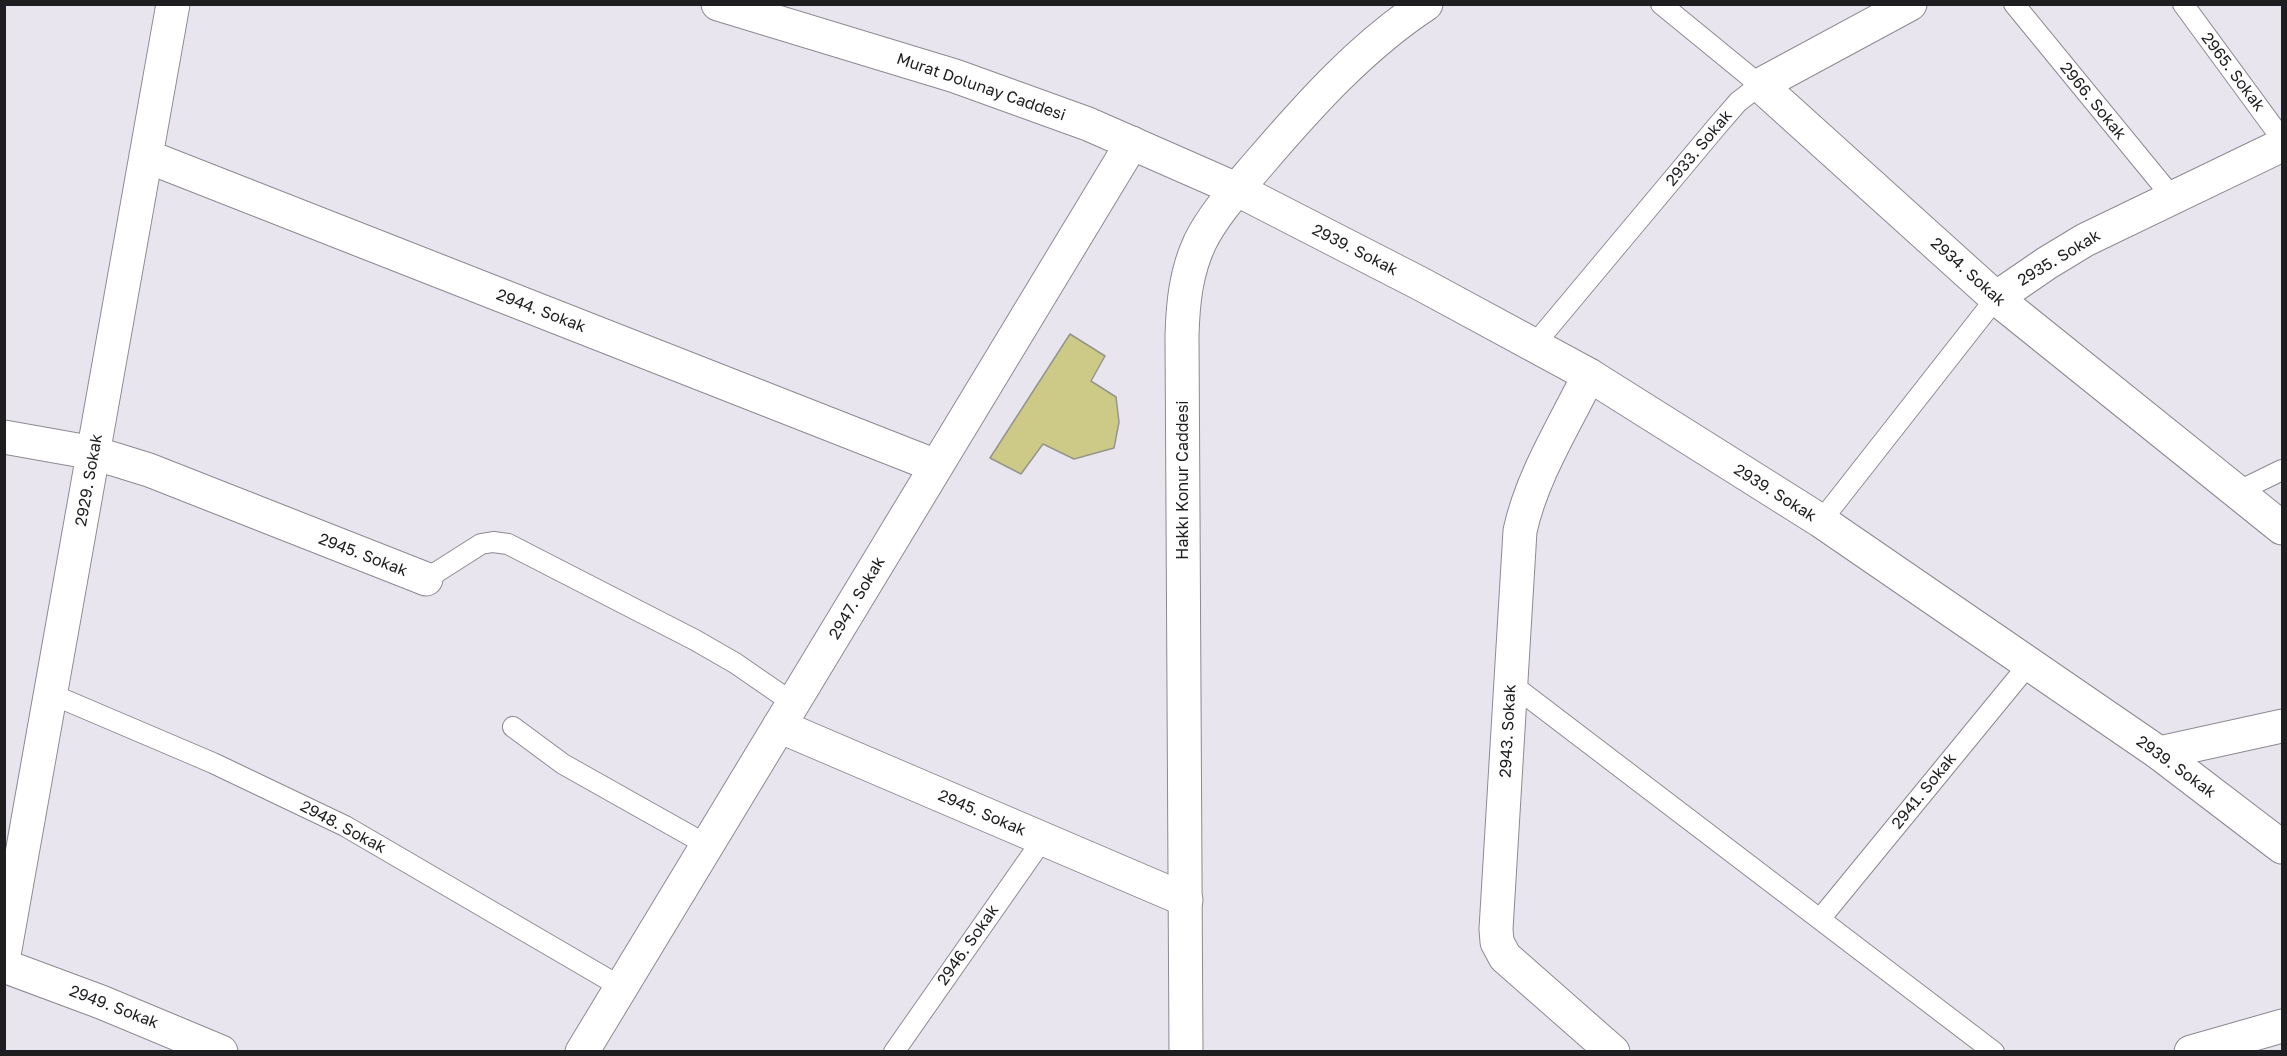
<!DOCTYPE html>
<html>
<head>
<meta charset="utf-8">
<style>
  body { margin:0 }
  #map { position:relative; width:2287px; height:1056px; overflow:hidden; background:#e9e5ee; font-family:"Golos Text",sans-serif }
  canvas { display:block }
  .frame { position:absolute; inset:0; border:6px solid #1e1d20; pointer-events:none }
</style>
</head>
<body>
<div id="map">
<canvas width="2287" height="1056"></canvas>
<div class="frame"></div>
</div>
<script>
const g = document.querySelector('canvas').getContext('2d');
g.lineJoin = 'round';
function fillPath(path, color) { g.fillStyle = color; g.fill(path, 'evenodd'); }
function strokePath(path, color, width, dash) { g.strokeStyle = color; g.lineWidth = width; g.lineCap = dash ? 'butt' : 'round'; g.setLineDash(dash || []); g.stroke(path); }
function drawText(font, color, halo, rows, align = 'center') {
  g.font = font + ' "Golos Text",sans-serif'; g.lineWidth = 4.5; g.setLineDash([]); g.textBaseline = 'middle'; g.strokeStyle = halo; g.fillStyle = color; for (const [text, x, y, turn = 0] of rows) {
    g.save(); g.translate(x, y); g.rotate((+turn || 0) * Math.PI / 180); g.textAlign = isNaN(turn) ? turn : align; if (halo) g.strokeText(text, 0, 0); g.fillText(text, 0, 0); g.restore();
  }
}
const building = new Path2D(`
  M1070,334l35,22 -14,25 25,16 3,25 -5,26 -40,11 -31,-15 -22,30 -31,-16z`);
fillPath(building, '#ccca86');
strokePath(building, '#95958c', 1.5);
const lane = new Path2D(`
  M2014,4l159,194
  M2183,4l99,135
  M1534,345l184,-220 20,-23 22,-17 -99,-81
  M2237,492l45,-22
  M1821,521l175,-223
  M426,579l55,-35 12,-2 15,2 187,96 40,23 58,40
  M1510,683l484,369
  M51,694l162,69 132,63 276,161
  M513,727l50,37 144,81
  M1820,919l209,-255
  M894,1052l149,-213`);
const street = new Path2D(`
  M1910,4l-150,81 236,213 286,230
  M146,156l790,310
  M1996,298l51,-35 38,-23 197,-95
  M1589,375c-25,51 -57,101 -69,156l-24,398 1,13 8,15 108,95
  M4,437l90,16 55,17 277,109
  M779,726l407,174
  M2159,753l123,-27
  M4,955l169,-951
  M4,966l97,36 120,50
  M582,1052l550,-909`);
const secondary = new Path2D(`
  M718,4l237,72 133,48 148,65 185,95 168,91 232,146 338,232 123,94
  M1186,1052l-4,-717c1,-33 4,-63 18,-93 15,-30 39,-55 61,-81 49,-57 101,-115 165,-157`);
const primary = new Path2D(`
  M2191,1052l91,-26`);
strokePath(lane, '#8d8992', 22);
strokePath(street, '#8d8992', 35);
strokePath(secondary, '#8d8992', 35);
strokePath(primary, '#8d8992', 35);
strokePath(lane, '#fff', 20);
strokePath(street, '#fff', 33);
strokePath(secondary, '#fff', 33);
strokePath(primary, '#fff', 33);
drawText('16px', '#1e1d20', '#fff', [
  ["2965. Sokak",2233,72,53],
  ["Murat Dolunay Caddesi",981,87,19],
  ["2966. Sokak",2093,101,51],
  ["2933. Sokak",1699,148,-50],
  ["2939. Sokak",1355,250,27],
  ["2935. Sokak",2059,258,-31],
  ["2934. Sokak",1968,272,42],
  ["2944. Sokak",541,311,21],
  ["2929. Sokak",89,480,-80],
  ["Hakkı Konur Caddesi",1183,480,-90],
  ["2939. Sokak",1775,493,32],
  ["2945. Sokak",363,555,21],
  ["2947. Sokak",857,598,-59],
  ["2943. Sokak",1508,731,-87],
  ["2939. Sokak",2176,767,36],
  ["2941. Sokak",1924,791,-51],
  ["2945. Sokak",982,813,23],
  ["2948. Sokak",343,827,28],
  ["2946. Sokak",968,945,-55],
  ["2949. Sokak",114,1007,21]
]);
</script>
</body>
</html>
